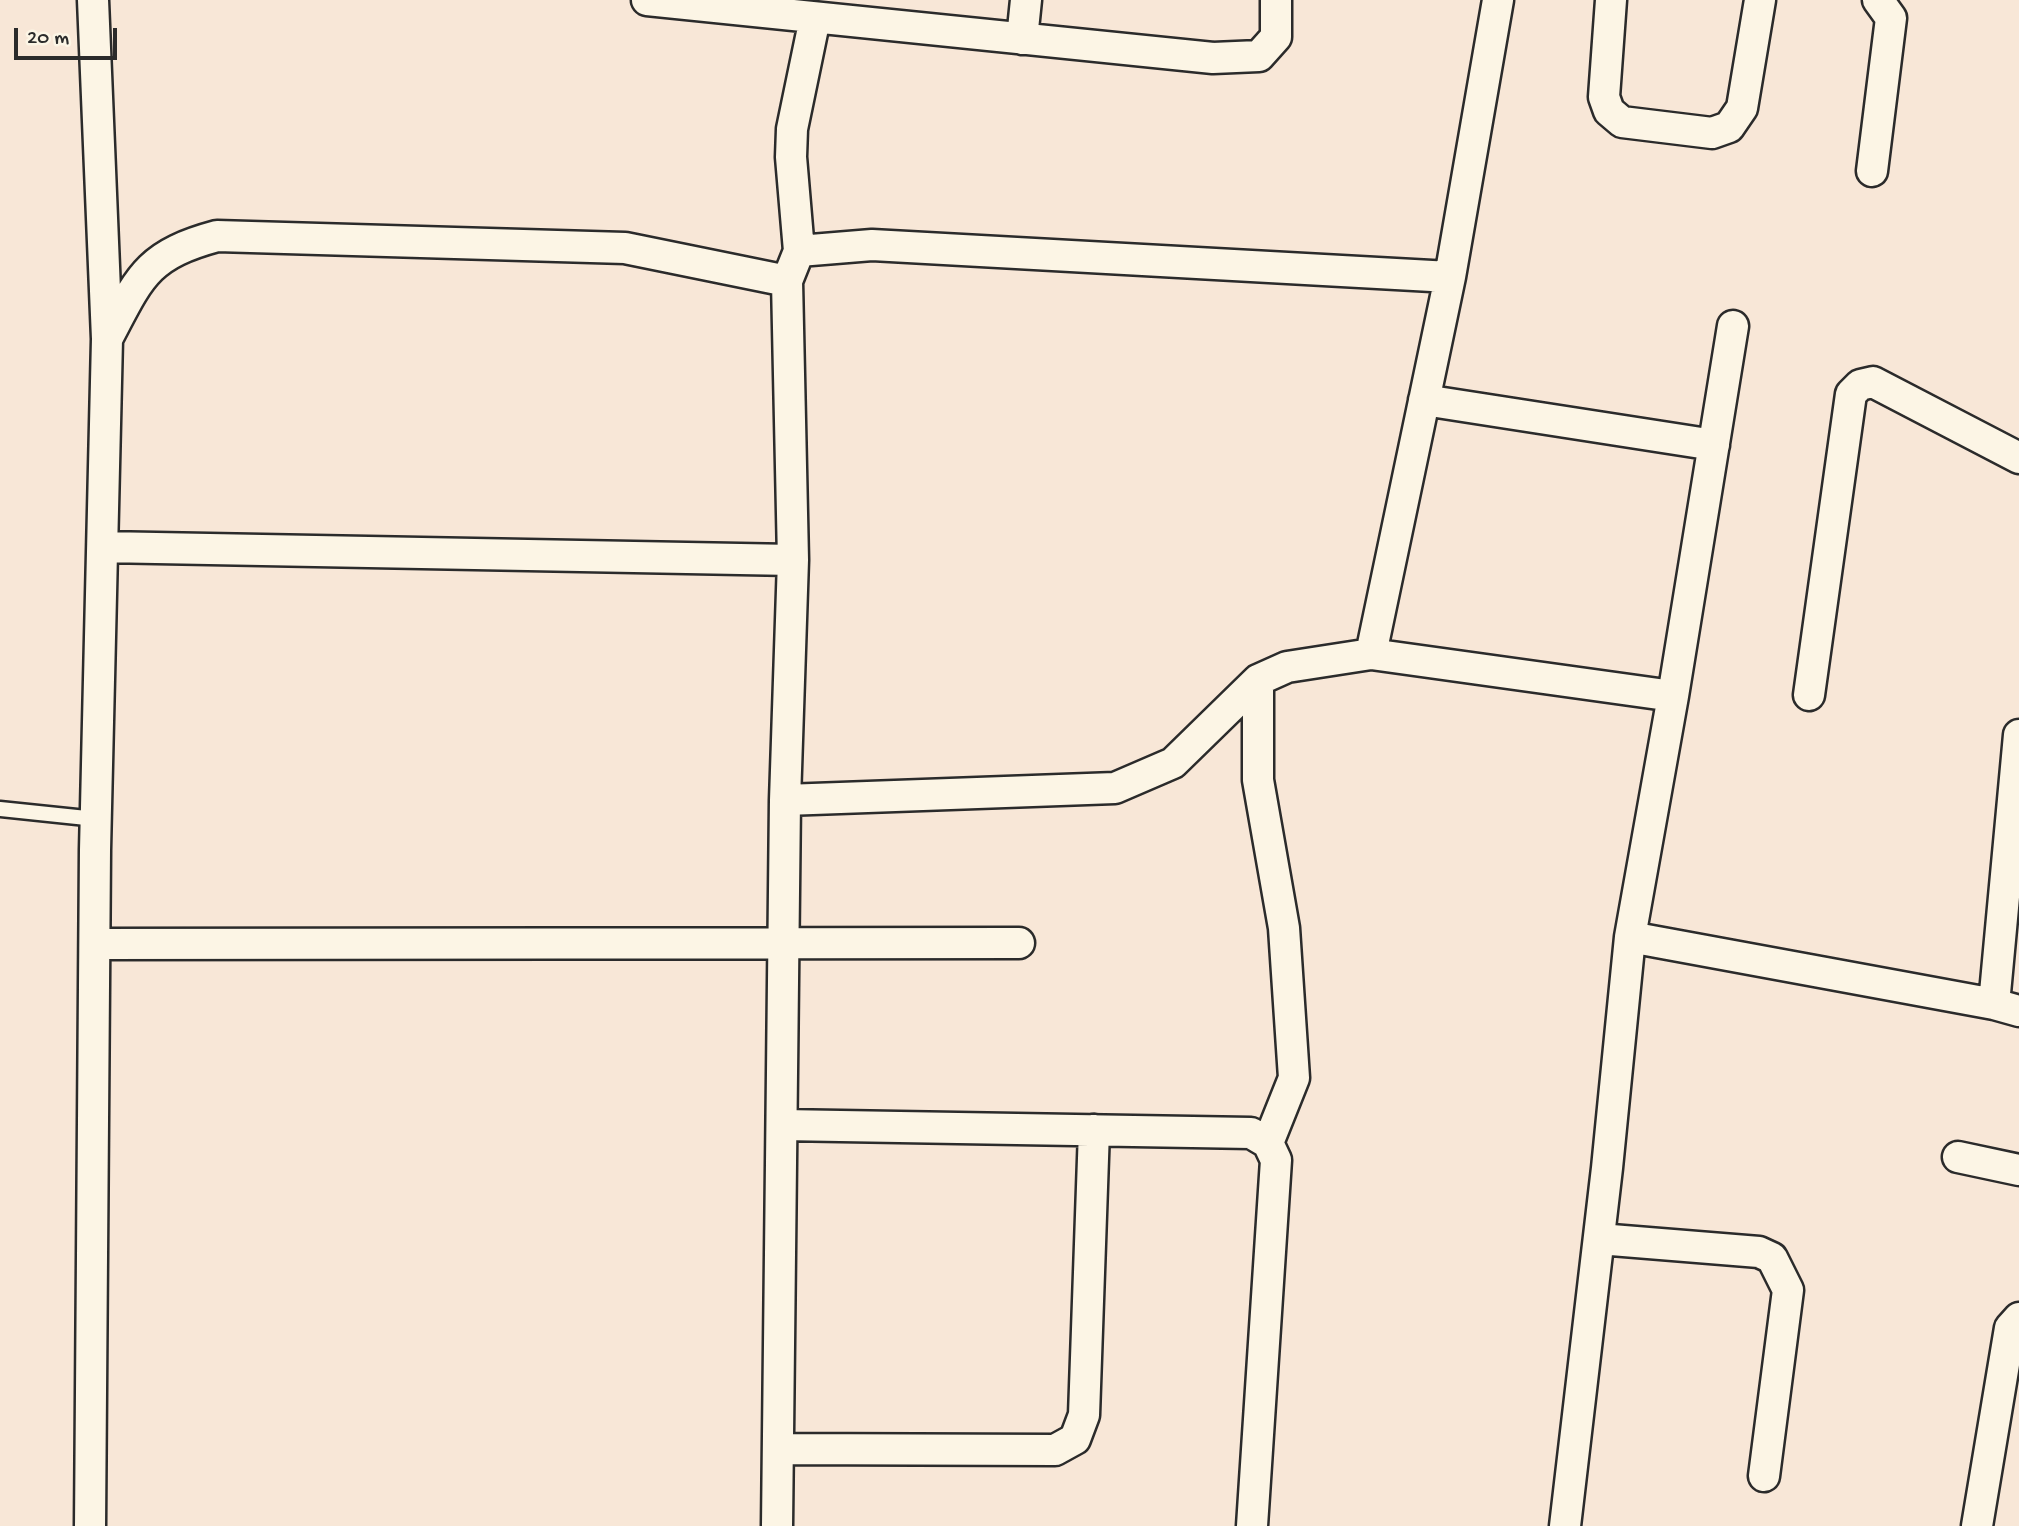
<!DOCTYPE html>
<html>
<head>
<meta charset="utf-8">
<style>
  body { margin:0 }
  #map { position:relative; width:2019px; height:1526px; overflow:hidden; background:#f8e7d7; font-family:"Gochi Hand",sans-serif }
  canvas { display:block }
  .scale { position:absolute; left:14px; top:28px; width:103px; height:32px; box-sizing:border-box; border:4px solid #2b2b2b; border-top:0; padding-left:9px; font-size:21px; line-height:24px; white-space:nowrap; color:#2b2b2b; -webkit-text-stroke:5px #fcf5e5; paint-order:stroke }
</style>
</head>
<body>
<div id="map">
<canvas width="2019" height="1526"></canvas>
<div class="scale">20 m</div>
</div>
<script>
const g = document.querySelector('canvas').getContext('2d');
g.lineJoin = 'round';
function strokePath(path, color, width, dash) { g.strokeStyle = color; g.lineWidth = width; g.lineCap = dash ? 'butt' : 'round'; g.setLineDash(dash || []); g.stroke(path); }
const service = new Path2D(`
  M0,809l96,10`);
const minor = new Path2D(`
  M647,0l566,58 46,-2 17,-19v-37
  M1611,0l-7,97 5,14 13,11 90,11 17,-6 13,-19 18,-108
  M1022,39l4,-39
  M1872,171l19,-153 -13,-18
  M799,251l-8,-94 1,-28 23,-111
  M1450,277l-79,377 302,42 -43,241
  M108,337c32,-61 39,-82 109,-101l408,12 162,33
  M1424,400l290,45
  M103,547l690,13
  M1258,680v100l26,148 10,150 -26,65
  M1809,695l42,-301 9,-9 13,-3 146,76
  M1673,696l60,-370
  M785,800l330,-12 58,-25 85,-83 29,-13 84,-13
  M2013,800l6,-65
  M96,944l923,-1
  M1994,1004l19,-204 6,1
  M782,1125l469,8 17,10 8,17 -24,366
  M1958,1157l61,13
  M1599,1239l160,13 13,6 16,32 -24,186
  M778,1449l277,1 20,-11 9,-24 10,-285
  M90,1526l5,-676 12,-511 -14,-339
  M777,1526l8,-726 8,-240 -6,-279 12,-30 73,-6 578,32 48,-277
  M1565,1526l42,-358 23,-231 364,67 25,7
  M1977,1526l33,-198 9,-10`);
strokePath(service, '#2b2b2b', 19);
strokePath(minor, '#2b2b2b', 35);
strokePath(service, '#fcf5e5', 14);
strokePath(minor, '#fcf5e5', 30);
</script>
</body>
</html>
